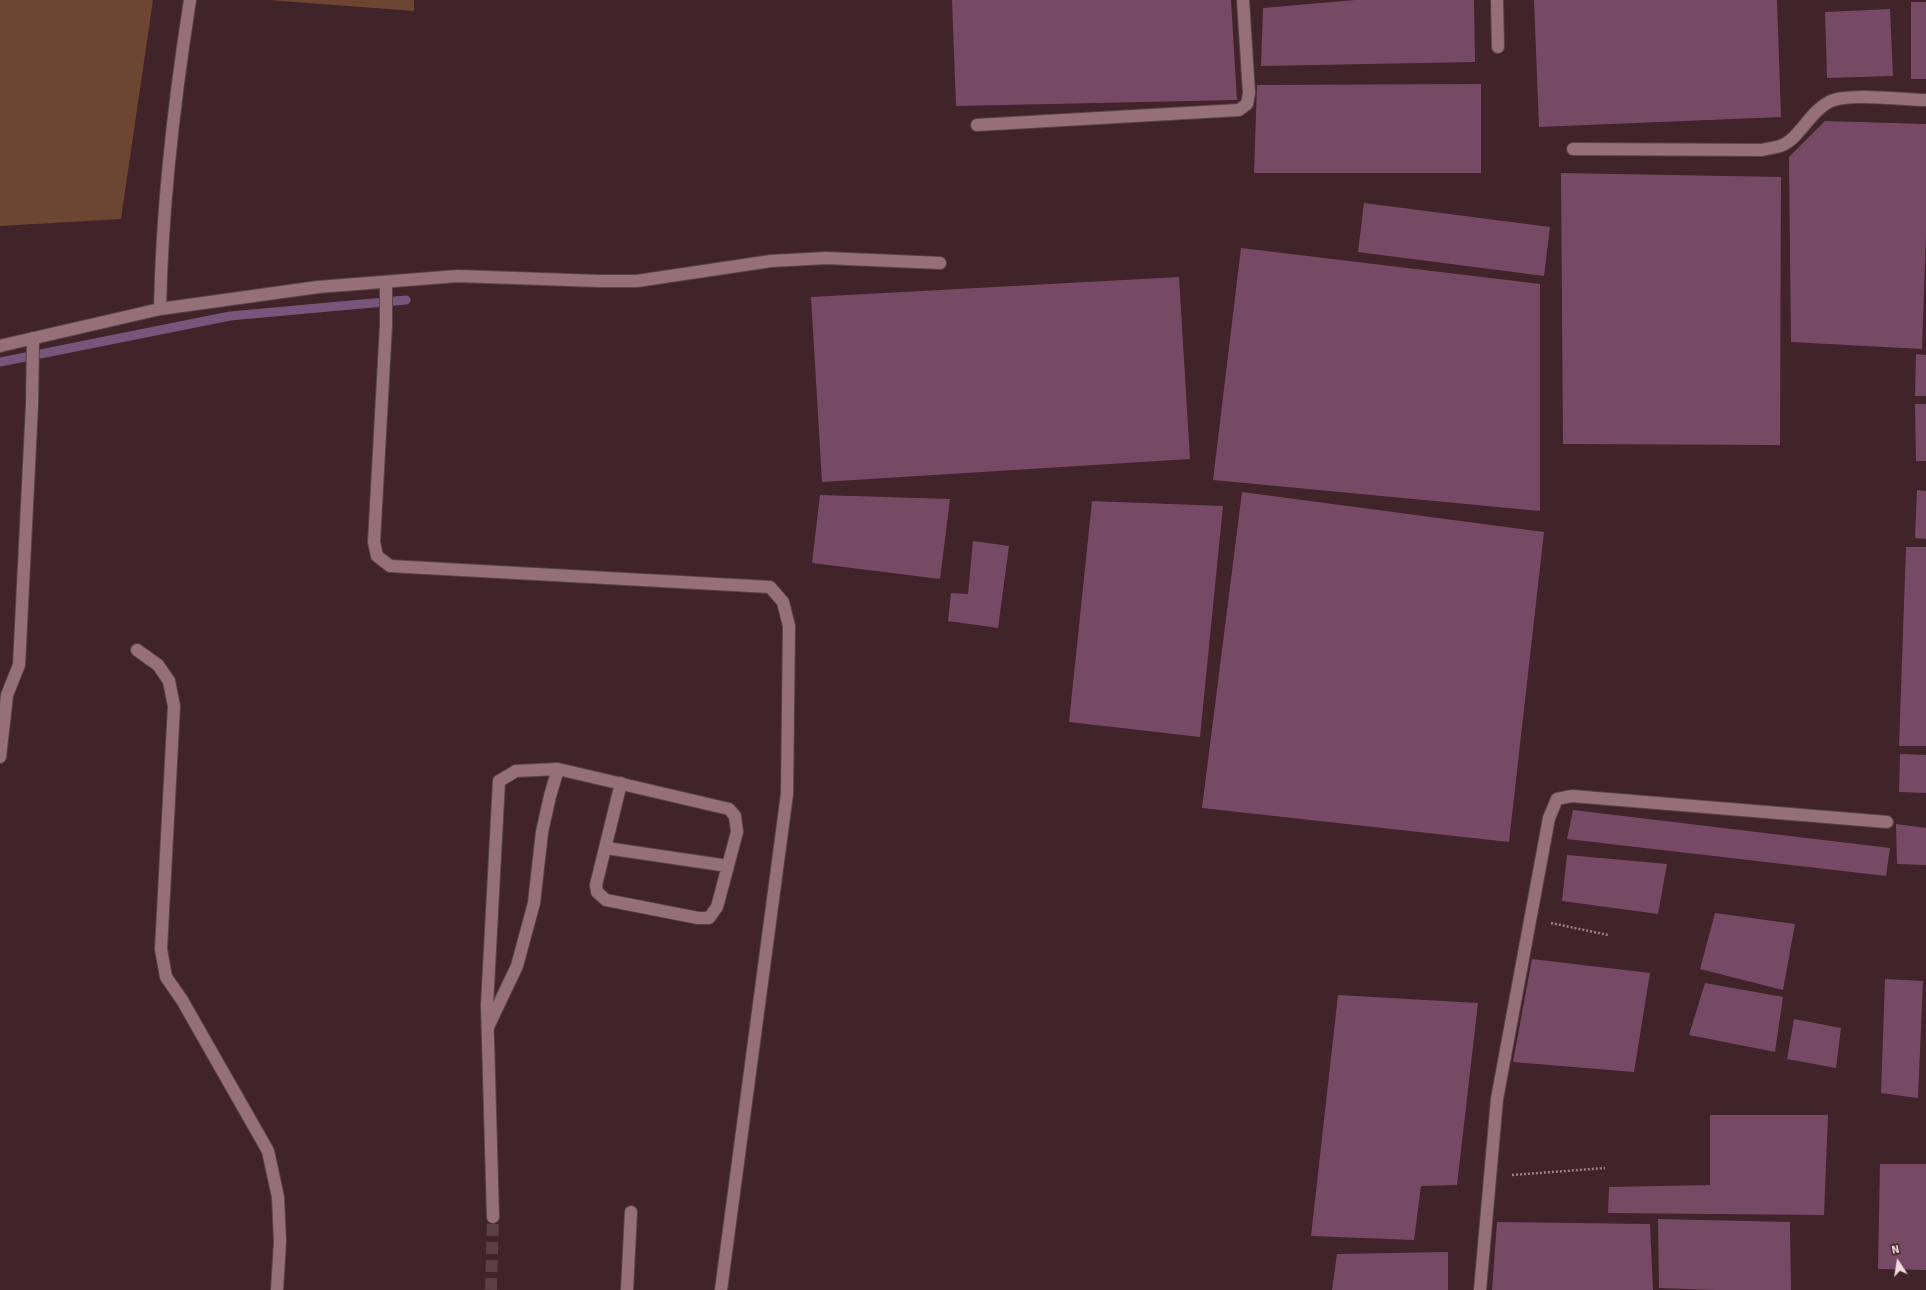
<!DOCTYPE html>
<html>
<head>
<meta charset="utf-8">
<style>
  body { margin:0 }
  #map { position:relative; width:1926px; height:1290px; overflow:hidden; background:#41232a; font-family:Signika,sans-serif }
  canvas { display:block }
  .north { position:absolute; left:1878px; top:1242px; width:40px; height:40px; -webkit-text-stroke:3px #41232a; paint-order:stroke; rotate:348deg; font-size:11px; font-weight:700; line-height:16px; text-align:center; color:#f2dde0 }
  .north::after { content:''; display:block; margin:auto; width:14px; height:18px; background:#f2dde0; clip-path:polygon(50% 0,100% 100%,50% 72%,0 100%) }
</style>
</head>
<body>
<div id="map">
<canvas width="1926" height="1290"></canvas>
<div class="north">N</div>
</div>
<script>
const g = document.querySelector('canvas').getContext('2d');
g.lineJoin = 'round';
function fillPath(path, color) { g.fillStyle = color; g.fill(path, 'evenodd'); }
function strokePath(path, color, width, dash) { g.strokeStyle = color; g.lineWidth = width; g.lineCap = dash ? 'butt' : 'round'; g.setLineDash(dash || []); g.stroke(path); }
fillPath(new Path2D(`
  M0,0h153l-32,219 -121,7z
  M269,0h145v11z`), '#6c4633');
strokePath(new Path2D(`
  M0,362l230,-46 176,-16`), '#78567c', 9);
fillPath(new Path2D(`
  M952,0h279l6,100 -281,6z
  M1355,0h119l1,62 -214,4 2,-58z
  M1534,0h243l4,117 -242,10z
  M1911,2h15v77h-15z
  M1890,9l3,67 -66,2 -2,-66z
  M1481,84v89h-227l3,-88z
  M1825,121l101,3v111l-4,114 -131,-7 -2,-185z
  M1561,173l220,4 -1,268 -217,-1z
  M1364,203l186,24 -6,49 -186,-24z
  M1241,248l299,36v227l-327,-31z
  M1179,277l11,182 -368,23 -11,-185z
  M1916,354l10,1v41h-11z
  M1915,404h11v57h-10z
  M1917,490l9,1v48l-11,-1z
  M1242,492l302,40 -35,310 -307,-34z
  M820,495l130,4 -10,80 -128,-16z
  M1092,501l131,5 -23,231 -131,-15z
  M973,541l36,5 -11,82 -50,-7 3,-28 17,1z
  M1906,547h20v199h-27z
  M1900,754l26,1v38l-27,-1z
  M1573,810l317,38 -4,28 -319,-37z
  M1896,824l30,4v37l-29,-1z
  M1567,855l100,9 -9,50 -96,-13z
  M1715,913l80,11 -12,66 -83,-21z
  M1532,959l118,14 -16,99 -121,-10z
  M1885,979l38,2 -5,117 -37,-5z
  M1705,983l78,14 -8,55 -86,-17z
  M1338,995l140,8 -21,182 -36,1 -7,54 -103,-4z
  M1794,1019l47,9 -5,40 -49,-9z
  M1710,1115h118l-4,100 -216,-2 1,-26 101,-2z
  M1880,1164h46v106l-48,-1z
  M1658,1219l132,3 1,68h-76l-56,-2z
  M1497,1222l153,2 3,66h-161z
  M1448,1252v38h-116l5,-36z`), '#764a64');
strokePath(new Path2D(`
  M491,1290l2,-73`), '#5c3f45', 12, [12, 6]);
const minor = new Path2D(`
  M1497,0l1,47
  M977,125l262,-15 8,-6 2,-11 -6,-93
  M1573,149l189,1c6,-2 13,-2 18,-4 19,-6 29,-34 49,-44 18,-10 75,-2 97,-2
  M386,282v43l-12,217 3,14 13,10 380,21 13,15 6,24 -2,168 -66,496
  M160,309c2,-103 14,-207 30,-309
  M0,346l160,-37 158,-22 140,-11 140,5h39l134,-20 55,-3 114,5
  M137,650l21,15 11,16 5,25 -13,243 5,28 16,23 86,151 10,46 2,45 -3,48
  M0,757l7,-62 12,-30 13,-260 1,-67
  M606,848l122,18
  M488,1027l29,-61 17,-63 8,-71 8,-36 8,-27 171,40 6,7 2,16 -20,75 -8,11h-11l-92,-18 -9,-8 -1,-7 25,-102
  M493,1217l-6,-212 12,-224 17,-10 42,-2
  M627,1290l4,-78
  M1480,1290l17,-191 52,-281 8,-19 15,-3 315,26`);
strokePath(minor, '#5b4248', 14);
strokePath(new Path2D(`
  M1551,923l57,12
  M1512,1175l93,-7`), '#9a8085', 2.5, [2, 2]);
strokePath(minor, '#957078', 12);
</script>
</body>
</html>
